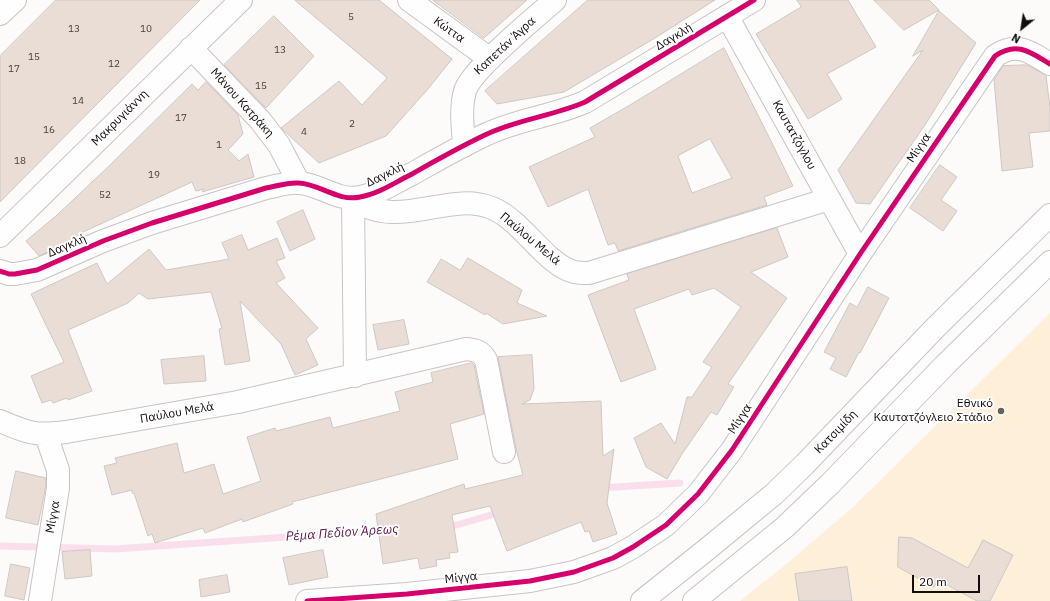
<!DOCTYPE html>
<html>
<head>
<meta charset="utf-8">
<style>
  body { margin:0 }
  #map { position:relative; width:1050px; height:601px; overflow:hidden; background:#fdfbfa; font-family:"IBM Plex Sans",sans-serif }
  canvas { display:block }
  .north { position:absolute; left:1002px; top:8px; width:40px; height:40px; -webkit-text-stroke:3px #fff; paint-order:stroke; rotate:210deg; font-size:11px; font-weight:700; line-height:16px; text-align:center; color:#140d0c }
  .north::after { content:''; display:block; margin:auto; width:14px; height:18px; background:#140d0c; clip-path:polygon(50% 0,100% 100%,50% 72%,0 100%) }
  .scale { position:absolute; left:912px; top:575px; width:68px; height:18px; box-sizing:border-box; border:2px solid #140d0c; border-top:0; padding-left:5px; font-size:12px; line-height:14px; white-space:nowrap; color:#140d0c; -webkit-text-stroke:3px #fff; paint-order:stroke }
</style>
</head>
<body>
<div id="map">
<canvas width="1050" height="601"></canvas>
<div class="north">N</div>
<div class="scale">20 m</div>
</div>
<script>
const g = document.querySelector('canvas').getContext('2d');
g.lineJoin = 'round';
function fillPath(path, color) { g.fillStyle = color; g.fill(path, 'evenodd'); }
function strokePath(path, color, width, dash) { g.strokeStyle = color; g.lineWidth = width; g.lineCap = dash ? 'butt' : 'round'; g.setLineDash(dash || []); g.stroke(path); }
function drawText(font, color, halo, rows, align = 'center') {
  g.font = font + ' "IBM Plex Sans",sans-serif'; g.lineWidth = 4; g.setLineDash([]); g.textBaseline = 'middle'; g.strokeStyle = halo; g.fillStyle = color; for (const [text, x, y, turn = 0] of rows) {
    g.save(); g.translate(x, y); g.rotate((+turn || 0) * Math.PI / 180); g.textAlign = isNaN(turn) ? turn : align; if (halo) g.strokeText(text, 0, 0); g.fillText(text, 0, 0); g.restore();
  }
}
fillPath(new Path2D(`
  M1050,313v288h-310l45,-36 67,-57z`), '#fef0d8');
strokePath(new Path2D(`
  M600,488l80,-5
  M445,525h12l44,-13
  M0,546l115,3 272,-19`), '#fadeeb', 7);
const building = new Path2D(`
  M56,0h144l-200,202v-146z
  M295,0h84l73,59 -24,30 -42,47 -67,27 -38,-35 58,-47 23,24 25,-27z
  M433,0h94l-43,38z
  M588,0h127l-60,38 -91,54 -67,12 -12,-13z
  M797,0h51l28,47 -49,27 15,25 -34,20 -52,-85 45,-27z
  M874,0h55l10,10 -35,20z
  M939,11l37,32 -51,82 -55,79 -14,-1 -18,-33 85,-120 -10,6z
  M274,16l40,40 -48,52 -42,-43z
  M724,48l46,91 23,47 -29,11 3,8 -149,46 -3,-8 -7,2 -20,-56 -40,18 -19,-40 66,-30 -5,-9 40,-23zM710,139l22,39 -40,15 -14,-37z
  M1027,65l19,10 4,33v23l-21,2 4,34 -31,4 -8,-91 9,-14z
  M206,82l32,33 5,19 -15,16 11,11 9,-7 6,23 -52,15 2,-3 -8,2 -4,-9 -111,51 -11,9 -31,14 -13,-15 31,-26 52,-49 83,-82 6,6z
  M940,165l17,12 -16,23 16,11 -14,20 -33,-23z
  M303,210l12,29 -25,12 -13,-29z
  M777,228l11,29 -37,15 36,26 -59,86 6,3 -17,28 -6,-3 -29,42 -15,25 -21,-12 -12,-29 27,-15 14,21 12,-47h5l20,-30 -9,-5 38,-55 -27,-19 -22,7 -3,-6 -55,20 22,60 -35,13 -33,-87 41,-15 -2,-6z
  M242,235l6,15 29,-12 8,20 -9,3 9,17 -9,5 42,45 -12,11 12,26 -23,10 -14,-31 -41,-43 10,60 -25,4 -6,-36 3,-1 -11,-36 -63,7 -9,-6 -11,10 -60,27 24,61 -24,9 -1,-2 -14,5 -2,-3 -9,3 -11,-27 33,-14 -33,-68 66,-31 10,21 42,-35 17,21 63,-11 -7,-16z
  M468,258l54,32 -5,13 30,13 -44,8 -17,-11 -1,2 -58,-33 14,-23 19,11z
  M868,287l21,11 -29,55 -1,-1 -13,25 -16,-8 6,-11 -12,-6 26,-49 7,4z
  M404,320l5,24 -31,6 -5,-25z
  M532,355l2,34 -4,11 -8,4 79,-3 2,55 11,-7 -7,54 10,31 -24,8 -4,-11 -4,1 -4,-10 -74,29 -17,-45 -38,9 6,37 -9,1 1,5 -14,2 1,6 -17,3 -2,-11 -35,6 -7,-50 88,-30 1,5 58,-14 -7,-26 -18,-92z
  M204,356l2,25 -42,3 -3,-24z
  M472,363l2,2 10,49 -34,10 8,35 -166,43 1,2 -50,18 -1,-3 -37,14 -2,-5 -48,15 -3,-9 -4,2 -14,-43h-2v-3l-20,5 -8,-29 13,-3 -2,-5 62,-15 7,30 30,-9 9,30 38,-13 -14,-44 28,-9 1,3 54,-14 3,11 67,-17 -5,-19 38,-10 -2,-9z
  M16,471l30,7v7l-8,40 -32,-7z
  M899,537l13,1 56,30 15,-28 30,15 -23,46h-13l-39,-21 -4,7 -36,-20z
  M90,550l2,26 -27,3 -3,-27z
  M323,550l5,27 -39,8 -6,-27z
  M11,564l19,4 -6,32 -19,-4z
  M847,567l5,34h-53l-4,-27z
  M227,575l3,17 -29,5 -2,-17z`);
fillPath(building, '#e9ddd5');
strokePath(building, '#ccc8c5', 1);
const minor = new Path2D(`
  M409,0l81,59
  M0,14l15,-14
  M727,16l133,238
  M191,48l69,72 19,25 20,38
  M464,146c-1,-18 -4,-38 1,-55 6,-21 71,-74 90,-91
  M353,199c46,33 95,-9 139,9 30,12 53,56 82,64 5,1 10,1 15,1l240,-74
  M353,199l2,177
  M0,236l241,-236
  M0,271l9,3h6l22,-4 66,-29 49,-18 114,-35c11,-2 22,-6 33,-5 21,1 39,19 61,14 18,-3 34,-14 50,-22 25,-14 51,-29 77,-41 32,-15 66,-18 98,-32l169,-102
  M0,421c28,12 35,15 66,11l172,-30 228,-53c10,1 15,2 20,11l18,92
  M40,601l18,-113v-18l-12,-35
  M307,601l100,-7 123,-13 44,-9 39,-14 20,-11 33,-22 32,-31 34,-44 128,-196 135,-198c22,-15 35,-4 55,8`);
const major = new Path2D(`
  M642,601l64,-51 68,-56 31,-30 130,-136 115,-113
  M694,601l91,-74 45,-43 115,-119 105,-103`);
strokePath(minor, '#c9c4c2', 24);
strokePath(major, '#c9c4c2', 24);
strokePath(minor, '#fffefe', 22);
strokePath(major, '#fffefe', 22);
strokePath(new Path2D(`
  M0,271l9,3h6l22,-4 66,-29 49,-18 114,-35c11,-2 22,-6 33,-5 21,1 39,19 61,14 18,-3 34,-14 50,-22 25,-14 51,-29 77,-41 32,-15 66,-18 98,-32l169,-102
  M307,601l100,-7 123,-13 44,-9 39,-14 20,-11 33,-22 32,-31 34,-44 128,-196 135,-198c22,-15 35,-4 55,8`), '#d6006c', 5);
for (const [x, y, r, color] of [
  [1001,411,4,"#66605f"]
]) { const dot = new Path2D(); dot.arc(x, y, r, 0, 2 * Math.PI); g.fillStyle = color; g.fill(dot); strokePath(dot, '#fff', 1.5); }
drawText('10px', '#49413e', null, [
  ["5",351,17],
  ["13",74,29],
  ["10",146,29],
  ["13",280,50],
  ["15",34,57],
  ["12",114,64],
  ["17",14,69],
  ["15",261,86],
  ["14",78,101],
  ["17",181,118],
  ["2",352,124],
  ["16",49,130],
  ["4",304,132],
  ["1",219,145],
  ["18",20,161],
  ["19",154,175],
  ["52",105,195]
]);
drawText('12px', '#140d0c', '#fff', [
  ["Κώττα",449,30,36],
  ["Δαγκλή",674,37,-31],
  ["Καπετάν Άγρα",505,46,-43],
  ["Μάνου Κατράκη",242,103,48],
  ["Μακρυγιάννη",120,118,-45],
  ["Καυτατζόγλου",794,135,61],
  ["Μίγγα",919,148,-56],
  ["Δαγκλή",385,175,-26],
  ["Παύλου Μελά",530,239,40],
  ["Δαγκλή",67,246,-23],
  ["Παύλου Μελά",177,413,-10],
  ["Μίγγα",740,419,-57],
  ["Κατσιμίδη",836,432,-46],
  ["Μίγγα",53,517,-80],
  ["Μίγγα",461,578,-6]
]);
drawText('12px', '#140d0c', '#fff', [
  ["Εθνικό",993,404],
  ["Καυτατζόγλειο Στάδιο",993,418]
], 'right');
drawText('italic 13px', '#5c1542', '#fff', [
  ["Ρέμα Πεδίον Άρεως",342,533,-4]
]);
</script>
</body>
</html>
